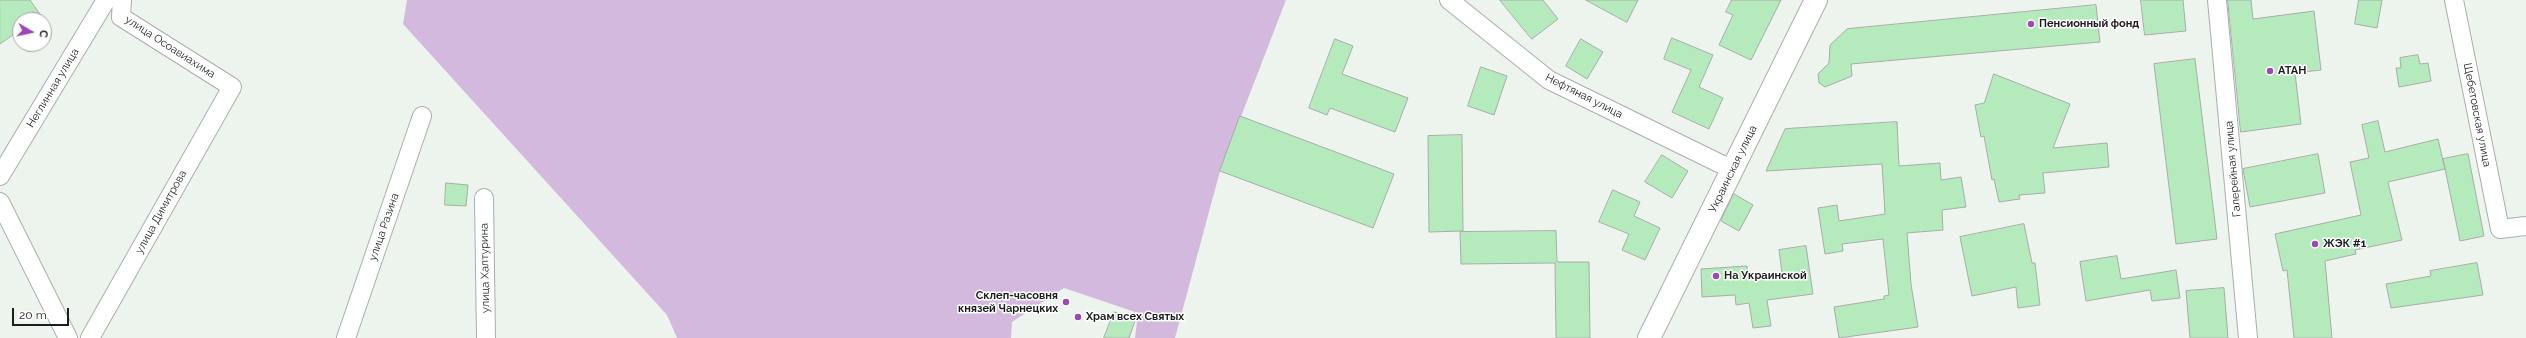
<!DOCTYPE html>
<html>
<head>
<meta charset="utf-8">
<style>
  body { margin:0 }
  #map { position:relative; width:2526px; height:338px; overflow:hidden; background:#edf4ee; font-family:Raleway,sans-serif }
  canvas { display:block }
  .north { position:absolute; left:12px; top:12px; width:40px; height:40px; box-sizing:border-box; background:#fff; border:1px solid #a4a5a4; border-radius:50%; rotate:99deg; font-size:11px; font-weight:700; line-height:16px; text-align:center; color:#1b1e1c }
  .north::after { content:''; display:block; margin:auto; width:14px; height:18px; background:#9c49b8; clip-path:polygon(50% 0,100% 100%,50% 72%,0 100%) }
  .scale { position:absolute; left:12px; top:308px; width:57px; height:18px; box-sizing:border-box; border:2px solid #1b1e1c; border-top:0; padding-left:5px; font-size:12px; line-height:14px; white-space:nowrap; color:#1b1e1c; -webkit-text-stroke:3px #fff; paint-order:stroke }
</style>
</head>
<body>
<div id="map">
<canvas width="2526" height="338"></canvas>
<div class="north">С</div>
<div class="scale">20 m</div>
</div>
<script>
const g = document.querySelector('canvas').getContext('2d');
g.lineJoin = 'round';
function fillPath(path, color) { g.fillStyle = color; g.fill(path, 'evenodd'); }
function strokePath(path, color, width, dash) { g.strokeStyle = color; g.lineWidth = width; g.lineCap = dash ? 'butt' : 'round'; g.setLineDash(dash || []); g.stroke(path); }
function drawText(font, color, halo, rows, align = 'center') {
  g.font = font + ' Raleway,sans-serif'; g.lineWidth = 3; g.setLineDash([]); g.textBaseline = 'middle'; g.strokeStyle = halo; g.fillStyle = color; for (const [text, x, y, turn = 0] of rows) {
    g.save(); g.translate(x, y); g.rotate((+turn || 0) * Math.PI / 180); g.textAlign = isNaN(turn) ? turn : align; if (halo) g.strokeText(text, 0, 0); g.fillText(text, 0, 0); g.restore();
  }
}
fillPath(new Path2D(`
  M407,0h879l-66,171 -45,167h-40l3,-25 -74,-25 -52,34 -1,16h-334l-10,-23 -264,-291z`), '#d4b9df');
const building = new Path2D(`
  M0,0h30l14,20h-24v10l-20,14z
  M1500,0h43l15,19 -26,20z
  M1586,0h52l-11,22z
  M1732,0h49l-30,60 -32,-15 14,-30 -7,-3z
  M2141,0h42l3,31 -41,4z
  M2228,0h23l2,19 61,-8 7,59 -26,3 6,51 -60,8z
  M2359,0h23l-5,28 -22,-4z
  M2096,5l4,37 -249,22 1,12 -27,11 -6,-4 -1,-9 11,-11 1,-18 17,-16z
  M1672,38l41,17 -14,32 24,11 -14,31 -37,-17 19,-42 -27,-11z
  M1335,39l18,7 -11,28 66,24 -13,34 -65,-24 -3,7 -18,-7z
  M1581,39l22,13 -16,27 -21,-13z
  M2418,55l2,9 8,-1 3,18 -32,6 -3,-19h5l-1,-10z
  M2195,59l22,180 -41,5 -22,-180z
  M1481,67l26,9 -13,39 -26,-9z
  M1994,74l76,30 -17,44 54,-5 2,24 -66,6 2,20 -26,2 1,4 -21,3 -5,-23 -2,1 -8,-44 -3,1 -6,-32 9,-2z
  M1240,116l154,58 -21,54 -153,-57z
  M2378,121l7,31 53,-13 7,30 -57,13 14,58 -47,10 1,4 -31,7 7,77h-38l-7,-68 -4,1 -8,-37 86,-19 -11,-53 19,-4 -7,-33z
  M1897,122l2,44 41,-3 1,17 20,-3 5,30 -24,3 1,20 -36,3 4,51 7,43 -79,11 -5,-31 50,-8v-3l5,-1 -6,-56 -41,5 1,7 -18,3 -7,-46 19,-3 2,16 46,-7 -3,-50 -116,7 19,-42z
  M1462,135l1,96 -34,1 -1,-96z
  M2318,154l7,39 -75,14 -7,-38z
  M2468,154l16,82 -24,5 -17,-82z
  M1662,155l26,16 -16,27 -27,-16z
  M446,183l22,2 -2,21 -21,-1z
  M1613,190l27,12 -6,14 26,12 -15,32 -23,-10 7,-16 -30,-12z
  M1734,194l19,11 -14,26 -18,-10z
  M2024,224l8,39h3l5,42 -22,3 -2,-21 -44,9 -12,-59z
  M1556,231l1,31h32l1,76h-34l-1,-75 -94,1 -1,-32z
  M1806,246l7,48 -46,6 4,26 -18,2 -4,-25 -13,2 -1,-10 -33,2 -1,-28 46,-3 1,12 34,-5 -3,-23z
  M2117,256l4,23 55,-9 4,28 -28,3 -2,-11 -64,11 -6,-39z
  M2477,263l6,32 -92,13 -5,-24 45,-8 -1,-5z
  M2224,288l4,50h-38l-4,-47z
  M1114,312l22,6 -7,20h-25z`);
fillPath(building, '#b4eabc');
strokePath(building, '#a7ada8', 1);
const street = new Path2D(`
  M1449,0l100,80 184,90
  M2217,0l31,338
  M2454,0l46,229 26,-3
  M0,176l106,-176
  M484,198l2,140
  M0,202l68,136
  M90,338l142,-251 -111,-70 1,-17
  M346,338l76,-222`);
const secondary = new Path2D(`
  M1649,338l167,-338`);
strokePath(street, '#a9afaa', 20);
strokePath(secondary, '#a9afaa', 24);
strokePath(street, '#fff', 18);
strokePath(secondary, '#fff', 22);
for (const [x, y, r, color] of [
  [2031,24,4,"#9c49b8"],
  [2270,71,4,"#9c49b8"],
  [2315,244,4,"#9c49b8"],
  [1716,276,4,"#9c49b8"],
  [1066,302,4,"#9c49b8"],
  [1078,317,4,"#9c49b8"]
]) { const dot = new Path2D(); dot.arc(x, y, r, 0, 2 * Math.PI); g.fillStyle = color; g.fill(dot); strokePath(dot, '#fff', 1.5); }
drawText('bold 11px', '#1b1e1c', '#fff', [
  ["Пенсионный фонд",2039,24],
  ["АТАН",2278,71],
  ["ЖЭК #1",2323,244],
  ["На Украинской",1724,276],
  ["Склеп-часовня",1058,296,"right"],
  ["князей Чарнецких",1058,309,"right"],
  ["Храм всех Святых",1086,317]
], 'left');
drawText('11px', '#1b1e1c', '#fff', [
  ["улица Осоавиахима",170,47,33],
  ["Неглинная улица",53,88,-59],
  ["Нефтяная улица",1584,96,27],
  ["Щебетовская улица",2477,115,79],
  ["Украинская улица",1733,169,-64],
  ["Галерейная улица",2233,169,-95],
  ["улица Димитрова",161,212,-61],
  ["улица Разина",384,227,-71],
  ["улица Халтурина",485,268,-91]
]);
</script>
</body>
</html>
